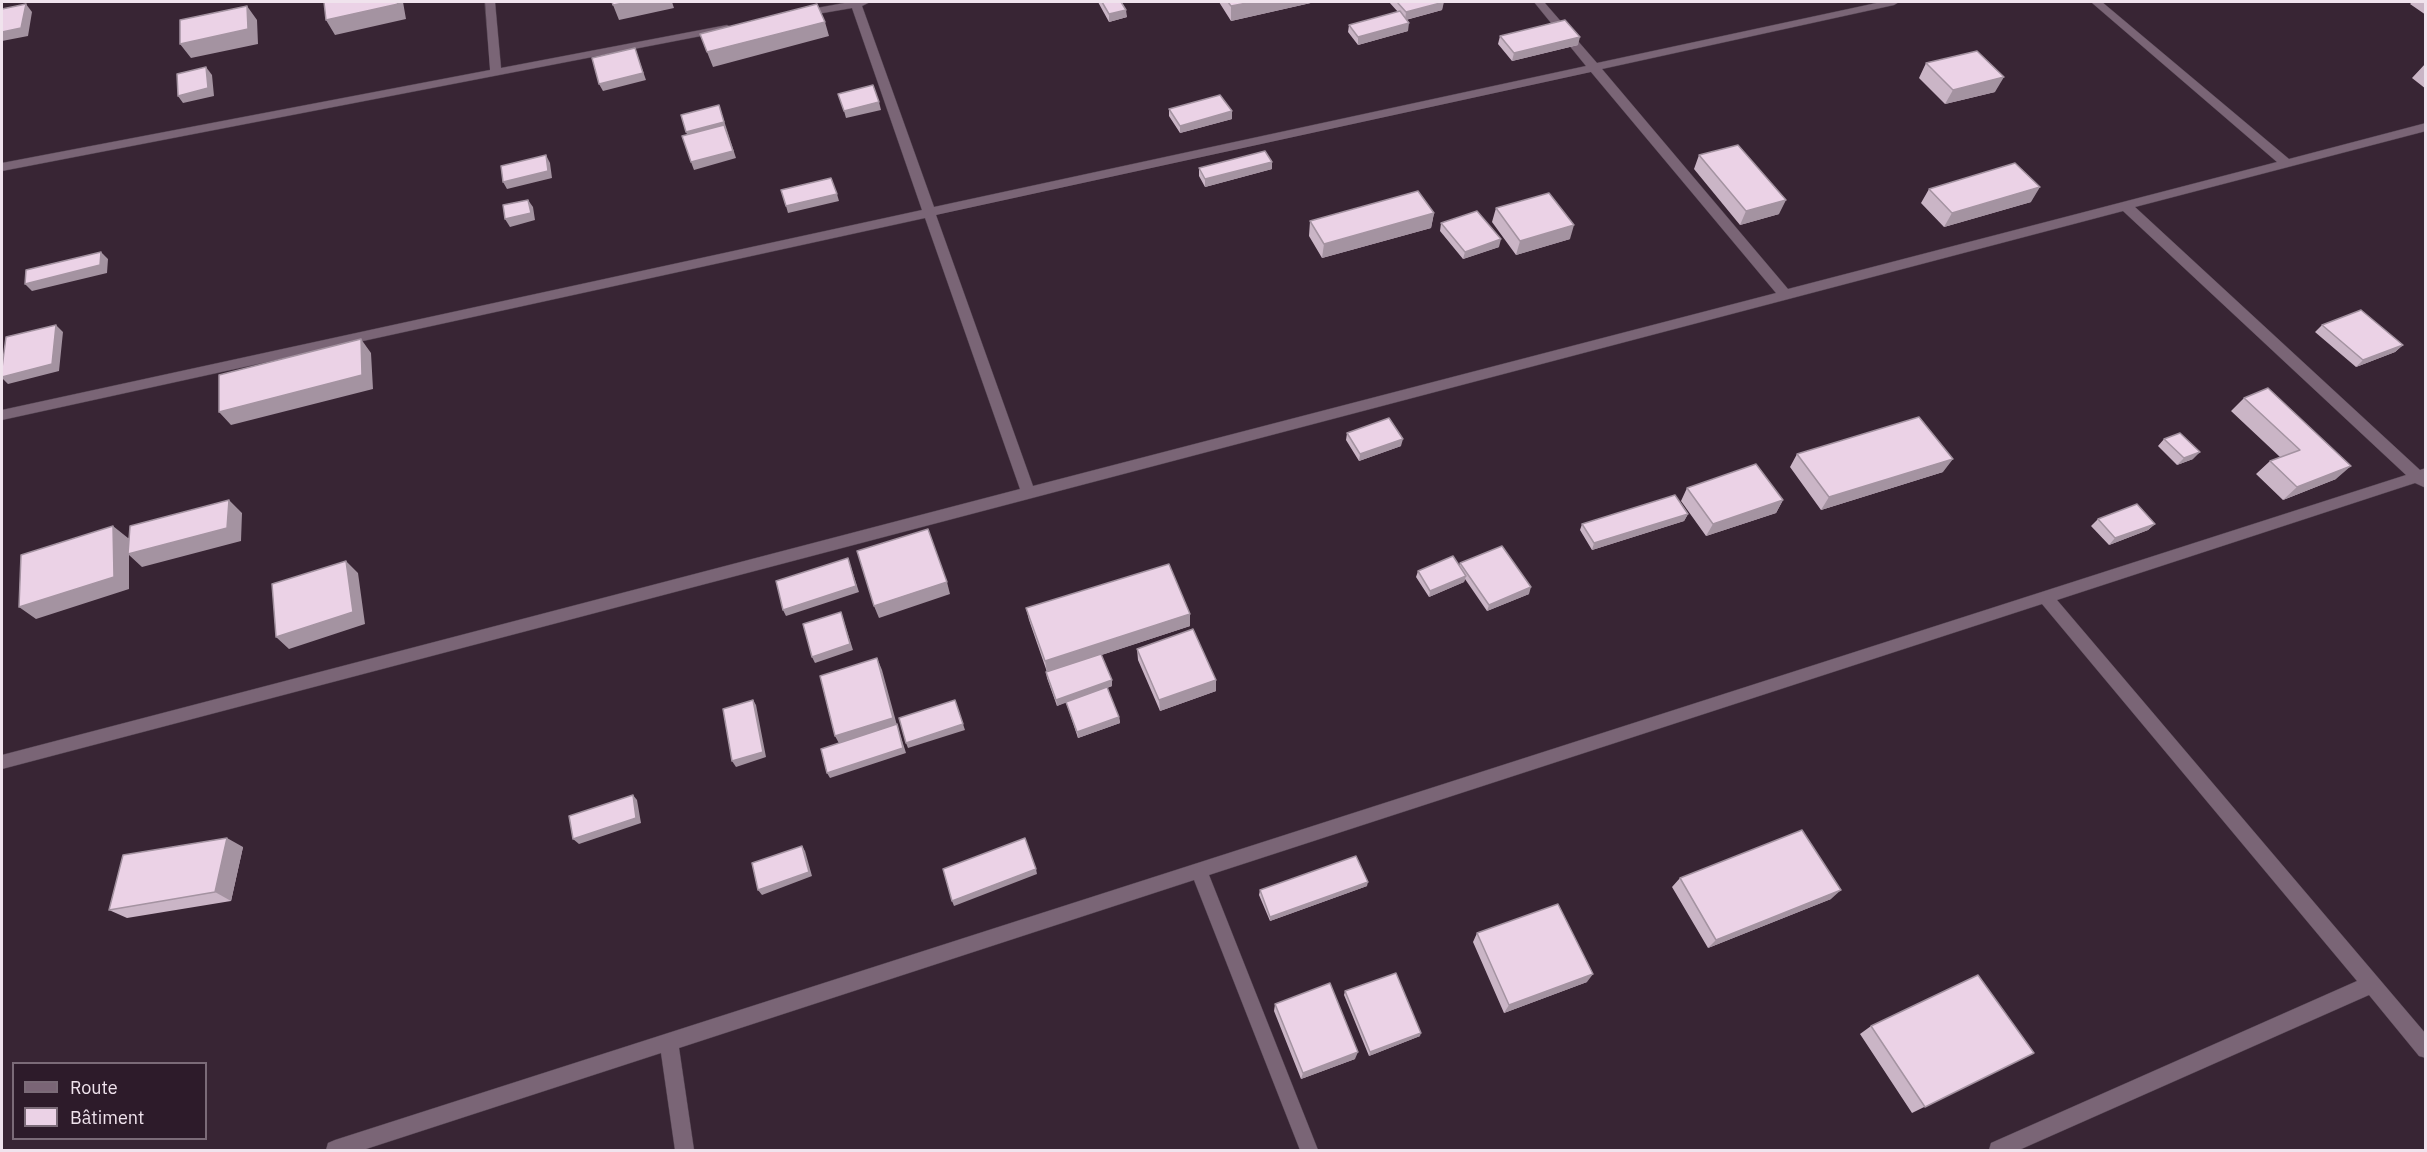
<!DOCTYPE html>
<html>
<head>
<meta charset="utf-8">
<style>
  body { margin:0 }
  #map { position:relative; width:2427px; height:1152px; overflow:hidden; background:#382534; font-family:"IBM Plex Sans",sans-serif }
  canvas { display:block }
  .frame { position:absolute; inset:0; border:3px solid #f0e3ed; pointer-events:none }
  .legend { position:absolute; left:12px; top:1062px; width:195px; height:78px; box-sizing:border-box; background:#2d1b2a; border:2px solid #7b6b78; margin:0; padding:8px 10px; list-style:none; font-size:18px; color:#f0e3ed }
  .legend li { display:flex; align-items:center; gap:12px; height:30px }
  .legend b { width:30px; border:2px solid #7b6b78 }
</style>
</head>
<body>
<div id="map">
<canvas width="2427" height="1152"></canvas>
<div class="frame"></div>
<ul class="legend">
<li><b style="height:8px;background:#7a6576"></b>Route</li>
<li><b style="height:16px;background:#ebd2e6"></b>Bâtiment</li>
</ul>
</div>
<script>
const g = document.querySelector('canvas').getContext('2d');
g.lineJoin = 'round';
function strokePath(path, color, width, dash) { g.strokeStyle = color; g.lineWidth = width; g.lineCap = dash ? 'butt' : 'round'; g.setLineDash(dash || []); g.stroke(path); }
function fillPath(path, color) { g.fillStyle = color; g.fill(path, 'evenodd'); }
const minor = new Path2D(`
  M485,2h10l6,66 226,-43 6,3 -6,3 -725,140v-8l488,-93z
  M850,2h20l-8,4 72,201 652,-141 -52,-64h10l53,61 284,-61h18l-5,3 -292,64 186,220 489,-127 -186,-160h11l187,157 137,-36v8l-291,76 285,263 6,-2v20l-11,-5 -358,117 369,434v24l-7,-2 -50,-61 -350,155h-30l2,-7 366,-162 -315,-377 -833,271 109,275h-18l-106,-270 -515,168 15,102h-19l-14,-97 -298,97h-37l2,-7 7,-3 2071,-665 -283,-264 -2121,558v-14l1018,-266 -95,-271 -923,202v-10l920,-200 -70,-202 -52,9 -5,-3 5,-3zM1591,72l185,221 -743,193 -97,-271z`);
strokePath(minor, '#50414e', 1);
fillPath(minor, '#7a6576');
fillPath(new Path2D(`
  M1098,2h23l6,15 -18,5z
  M1219,2h96l-84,19z
  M1389,2h54l-1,8 -36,10 2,11 -50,14 -10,-13 1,-7 49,-13z
  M2412,2h14v13l-16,-11z
  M1500,36l78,9 -66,16 -14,-17z
  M1926,63l69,29 -50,12 -26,-26z
  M2426,63v26l-14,-11z
  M1169,109l63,2v8l-52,14 -11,-17z
  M1699,155l80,59 -39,11 -46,-56z
  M1199,168l73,1 -67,18 -6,-11z
  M1929,189l102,13 -87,25 -23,-24z
  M1496,208l74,31 -54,16 -24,-33z
  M1434,213l-3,15 -109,30 -13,-22 1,-15z
  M1441,223l58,24 -36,12 -23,-28z
  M2322,325l81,20 -8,7 -39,15 -41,-35z
  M2244,398l92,81 -53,21 -27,-26 14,-13 10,-4 -49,-46z
  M1347,433l54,13 -42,15 -13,-21z
  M2164,439l29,20 -16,6 -19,-19z
  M1797,454l146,18 -122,38 -31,-43z
  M1687,488l96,12 -7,13 -70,23 -25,-35z
  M1688,514l-4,7 -92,29 -12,-20 2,-6z
  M2098,519l57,5 -7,6 -39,15 -18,-19z
  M1460,563l69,31 -42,17 -22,-32 -1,3 -35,15 -13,-20 2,-6 41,-5z
  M1026,608l164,18 -89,29 11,31 -5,2 12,29 1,6 -42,15 -12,-36 -9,4 -10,-28 -1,-6h1l-18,-52z
  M1137,649l79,42 -56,20 -22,-51z
  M243,847l-12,54 -104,17 -18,-8z
  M1680,878l151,21 -123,49 -36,-61z
  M1367,886l-97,35 -11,-26 1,-5z
  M1477,933l110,49 -83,31 -31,-71z
  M1345,991l75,45 -51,20 -25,-61z
  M1275,1004l80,55 -54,20 -27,-68z
  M1871,1026l163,27 -122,60 -52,-79z`), '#cab5c6');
fillPath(new Path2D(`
  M397,2h6l3,17 -71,16 -9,-15z
  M629,2h43l2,6 -55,12 -6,-15z
  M1252,2h63l-84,19v-15z
  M1444,2l-2,8 -37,10 1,-8z
  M26,4l6,8 -4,24 -26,5v-9z
  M247,6l10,14 1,24 -67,14 -11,-14z
  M1126,10l1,7 -18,5v-8z
  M825,22l4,14 -116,31 -6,-15z
  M1409,23l-1,8 -50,14v-8z
  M1580,37l-2,8 -66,16 2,-8z
  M635,48l11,32 -43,11 -4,-7z
  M206,67l6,8 2,21 -31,7 -5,-7z
  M2004,77l-9,15 -50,12 8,-14z
  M879,102l2,8 -35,8 -2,-7z
  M719,105l17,53 -42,12 -3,-8 -2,-23 -3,-7z
  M1232,111v8l-52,14v-7z
  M546,155l4,8 2,15 -45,11 -4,-7z
  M1272,162v7l-67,18v-8z
  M2040,187l-9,15 -87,25 8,-14z
  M837,194l2,7 -51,12 -2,-7z
  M528,200l5,7 2,13 -25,7 -5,-8z
  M1786,200l-7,14 -39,11 6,-14z
  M1434,213l-3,15 -109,30 2,-14z
  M1574,225l-4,14 -54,16 4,-14z
  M1501,239l-2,8 -36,12 2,-7z
  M101,252l7,7 -1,14 -75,18 -7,-7z
  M56,325l7,7 -4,39 -51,13 -6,-6v-1z
  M361,339l10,14 2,36 -142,36 -12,-13z
  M2403,345l-8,7 -39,15 7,-7z
  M1403,439l-2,7 -42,15 1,-7z
  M2200,452l-7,7 -16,6 7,-7z
  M1953,459l-10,13 -122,38 8,-13z
  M2351,466l-15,13 -53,21 14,-13z
  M229,500l13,13 -1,28 -99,26 -13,-12v34l-93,30 -17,-12 94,-81 15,12z
  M1783,500l-7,13 -70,23 7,-12z
  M1688,514l-4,7 -92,29 2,-7z
  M2155,524l-7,6 -39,15 6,-7z
  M848,558l11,34 -73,24 -3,-6z
  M346,561l12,12 7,51 -76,25 -13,-12z
  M1466,576l-2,6 -35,15 1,-6z
  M947,582l3,12 -71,24 -5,-12z
  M1531,587l-2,7 -42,17 2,-6z
  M841,612l12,38 -38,13 -3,-6z
  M1190,614v12l-143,47 -2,-12z
  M877,658l5,12 16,59 -57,18 -6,-11z
  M1112,680v6l-55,20 -1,-6z
  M1216,680v11l-56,20 -1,-11z
  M753,700l3,5 10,52 -30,10 -4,-6z
  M955,700l10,30 -57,18 -2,-5z
  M1119,717l1,6 -42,15 -1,-6z
  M897,724l9,29 -76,25 -3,-5z
  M633,795l4,5 4,23 -62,21 -6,-5z
  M227,838l16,9 -12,54 -16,-9z
  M802,846l3,5 7,25 -50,19 -4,-5z
  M1036,869l1,5 -83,32 -2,-5z
  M1368,882l-1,4 -97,35v-4z
  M1841,890l-10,9 -123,49 8,-8z
  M1593,974l-6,8 -83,31 5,-8z
  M1421,1033l-1,3 -51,20 1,-4z
  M1358,1052l-3,7 -54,20 2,-6z`), '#a493a1');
const building = new Path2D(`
  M324,2h73l1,2 -72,16z
  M612,2h17l-16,3z
  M1102,2h19l5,8 -17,4z
  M1228,2h24l-21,4z
  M1397,2h47l-38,10z
  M26,4l-5,24 -19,4v-23z
  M817,4l8,18 -118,30 -7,-18z
  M247,6l1,23 -68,15v-24z
  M1400,11l9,12 -51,14 -9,-12z
  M1565,20l15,17 -66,16 -14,-17z
  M635,48l8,25 -44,11 -7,-26z
  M1977,51l27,26 -51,13 -27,-27z
  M206,67l2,21 -30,8 -1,-22z
  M873,85l6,17 -35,9 -6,-17z
  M1220,95l12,16 -52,15 -11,-17z
  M719,105l5,17 -38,10 -5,-17z
  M724,125l9,26 -42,11 -9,-26z
  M1738,145l48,55 -40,11 -47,-56z
  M1265,151l7,11 -67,17 -6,-11z
  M546,155l2,16 -45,11 -2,-16z
  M2015,163l25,24 -88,26 -23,-24z
  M831,178l6,16 -51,12 -5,-16z
  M1418,191l16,22 -110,31 -14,-23z
  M1549,193l25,32 -54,16 -24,-33z
  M528,200l3,13 -26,6 -2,-14z
  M1477,211l24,28 -36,13 -24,-29z
  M101,252l-1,13 -75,19 1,-14z
  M2361,310l42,35 -40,15 -41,-35z
  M56,325l-4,39 -50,13v-9l4,-31z
  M361,339l1,36 -143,37v-37z
  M2268,388l83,78 -54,21 -27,-26 30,-11 -56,-52z
  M1919,417l34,42 -124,38 -32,-43z
  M1389,418l14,21 -43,15 -13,-21z
  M2180,433l20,19 -16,6 -20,-19z
  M1756,464l27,36 -70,24 -26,-36z
  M1675,495l13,19 -94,29 -12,-19z
  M229,500l-2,28 -99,26 2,-28z
  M2137,504l18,20 -40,14 -17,-19z
  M113,526l1,51 -95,30 2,-52z
  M928,529l19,53 -73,24 -17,-55z
  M1502,546l29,41 -42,18 -29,-42z
  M1453,556l13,20 -36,15 -12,-20z
  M848,558l8,28 -73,24 -7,-29z
  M346,561l7,51 -77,25 -4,-53z
  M1169,564l21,50 -145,47 -19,-53z
  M841,612l9,32 -38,13 -9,-33z
  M1193,629l23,51 -57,20 -22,-51z
  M1101,654l11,26 -56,20 -10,-28z
  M877,658l16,60 -58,18 -15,-60z
  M1107,687l12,30 -42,15 -11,-30z
  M753,700l10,52 -31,9 -9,-52z
  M955,700l8,24 -57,19 -7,-25z
  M897,724l6,24 -76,25 -6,-24z
  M633,795l3,23 -63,21 -4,-23z
  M1802,830l39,60 -125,50 -36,-62z
  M227,838l-12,54 -106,18 14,-55z
  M1025,838l11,31 -84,32 -9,-32z
  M802,846l7,26 -51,18 -6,-27z
  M1356,856l12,26 -98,35 -10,-27z
  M1558,904l35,70 -84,31 -32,-72z
  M1396,973l25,60 -51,19 -25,-61z
  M1978,975l56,78 -109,54 -54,-81z
  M1330,983l28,69 -55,21 -28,-69z`);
fillPath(building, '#ebd2e6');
strokePath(building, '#a493a1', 1.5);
</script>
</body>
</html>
